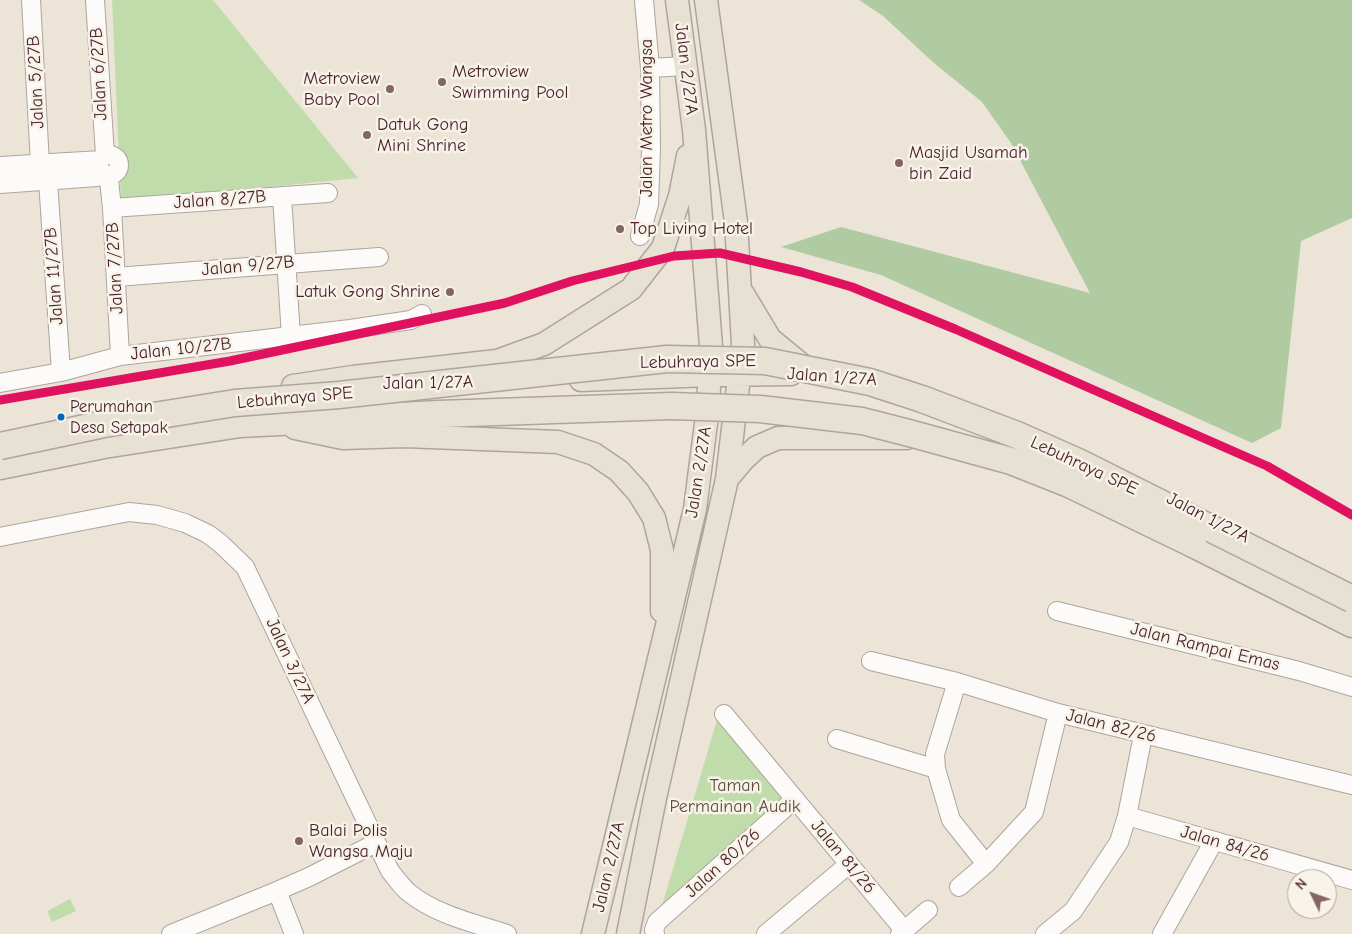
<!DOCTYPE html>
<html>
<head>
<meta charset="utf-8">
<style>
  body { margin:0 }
  #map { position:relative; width:1352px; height:934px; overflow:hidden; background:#ece4d7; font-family:"Comic Neue",sans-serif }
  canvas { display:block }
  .north { position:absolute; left:1287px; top:869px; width:50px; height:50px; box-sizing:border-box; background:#f7f3e8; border:1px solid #b29e9c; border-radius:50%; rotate:312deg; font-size:14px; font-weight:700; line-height:20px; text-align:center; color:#4a1f2b }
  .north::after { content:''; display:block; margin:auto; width:18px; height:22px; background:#836467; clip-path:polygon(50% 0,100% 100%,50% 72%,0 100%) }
</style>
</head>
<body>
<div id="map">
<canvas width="1352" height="934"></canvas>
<div class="north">N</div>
</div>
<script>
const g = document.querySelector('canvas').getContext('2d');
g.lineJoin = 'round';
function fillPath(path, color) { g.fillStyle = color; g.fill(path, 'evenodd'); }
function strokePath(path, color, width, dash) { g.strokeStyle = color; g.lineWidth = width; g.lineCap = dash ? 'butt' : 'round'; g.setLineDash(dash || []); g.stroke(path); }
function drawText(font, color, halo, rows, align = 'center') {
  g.font = font + ' "Comic Neue",sans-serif'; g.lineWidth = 5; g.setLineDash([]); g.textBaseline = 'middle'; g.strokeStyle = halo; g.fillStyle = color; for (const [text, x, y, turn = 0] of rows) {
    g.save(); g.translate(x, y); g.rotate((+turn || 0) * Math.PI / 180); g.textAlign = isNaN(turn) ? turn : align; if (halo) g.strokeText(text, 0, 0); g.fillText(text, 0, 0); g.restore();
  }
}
fillPath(new Path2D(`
  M112,0h101l145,178 -237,24z
  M717,720l74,78 -132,118 5,-17z
  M70,899l6,12 -24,11 -5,-11z`), '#c1dcab');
fillPath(new Path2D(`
  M859,0h493v218l-51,23 -20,187 -29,15 -371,-168 -100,-28 60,-20 249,66 -79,-150 -29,-41 -48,-39 -51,-47z`), '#b0cba1');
const minor = new Path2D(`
  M31,0l9,164
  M95,0l10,155
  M650,68l35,-2
  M99 165a10 10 0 1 1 20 0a10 10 0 1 1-20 0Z
  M0,166l101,-6
  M107,175l2,5 3,28 8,148
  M48,181l13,191
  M0,184l97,-7 6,-4
  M282,196l9,141
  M112,208l216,-15
  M640,236l9,-32 2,-55 -1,-81 -6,-68
  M116,277l263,-20
  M0,383l61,-11 59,-16 230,-27 61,-9 11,-6
  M0,537l129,-25 28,3 28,8 23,11 12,9 25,24 145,304c6,7 11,15 18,21 28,23 66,31 99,42
  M1057,611l242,60 53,16
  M871,661l86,21 101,31 294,72
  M957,682l-22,72 1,15 15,51 35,44
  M724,714l180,216
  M837,739l99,30
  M1127,816l225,64
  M959,887l27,-23 48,-52 24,-99
  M171,934l106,-43
  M294,934l-17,-43 32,-14 67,-34
  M655,934l-1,-4 3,-8 138,-123
  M766,934l83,-70
  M900,934l28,-24
  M1045,934l28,-23 46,-69 8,-26 16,-81
  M1162,934l52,-93`);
const major = new Path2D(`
  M743,294l27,45 39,32
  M581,380l129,-5 81,-1
  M293,386l60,-9 144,-16 47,-17 87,-55 32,-41 17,-52 8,-40
  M295,428l48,10 62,-2 153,6 36,12 25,17 19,21 16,26 8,32v61
  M727,479l17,-20 13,-12 21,-9h129
  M593,934l102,-425 13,-101 3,-62 -17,-216 -17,-130
  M628,934l27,-136 72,-319 16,-135 -7,-122 -30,-222`);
const highway = new Path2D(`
  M0,466l104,-21 136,-21 199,-10 232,-8
  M1193,544l159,80`);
strokePath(minor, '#aea49e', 20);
strokePath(major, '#aea49e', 25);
strokePath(highway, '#aea49e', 29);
strokePath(minor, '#fcfbf9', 18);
strokePath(major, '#e7e1d4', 22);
strokePath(highway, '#e7e1d4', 26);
const highwayBridge = new Path2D(`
  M671,406l89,3 102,12 47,12 102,28 58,23 124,60
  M0,446l104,-22 131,-21 104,-8 328,-36 98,2 105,21 52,17 95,36 61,27 274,137`);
strokePath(highwayBridge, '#aea49e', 29, []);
strokePath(highwayBridge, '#e7e1d4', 26);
strokePath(new Path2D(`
  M0,400l230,-39 275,-58 67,-22 102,-25 46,-3 81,19 51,15 103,42 312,137 85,49`), '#e0115f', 9);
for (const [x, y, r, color] of [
  [442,82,5,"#836467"],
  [390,89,5,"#836467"],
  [367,135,5,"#836467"],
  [899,163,5,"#836467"],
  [620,229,5,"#836467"],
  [450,292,5,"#836467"],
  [61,417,4.5,"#0065bd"],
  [299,841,5,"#836467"]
]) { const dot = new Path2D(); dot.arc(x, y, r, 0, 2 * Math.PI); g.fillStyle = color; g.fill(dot); strokePath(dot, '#f7f3e8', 2); }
drawText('17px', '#4a1f2b', '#f7f3e8', [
  ["Perumahan",70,407],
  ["Desa Setapak",70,428]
], 'left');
drawText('18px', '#4a1f2b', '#f7f3e8', [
  ["Jalan 2/27A",686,69,83],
  ["Jalan 6/27B",99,74,-93],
  ["Jalan 5/27B",36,82,-93],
  ["Jalan Metro Wangsa",647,118,-90],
  ["Jalan 8/27B",220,200,-4],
  ["Jalan 9/27B",248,266,-5],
  ["Jalan 7/27B",115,268,-93],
  ["Jalan 11/27B",54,276,-94],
  ["Jalan 10/27B",181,349,-6],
  ["Lebuhraya SPE",698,362,-1],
  ["Jalan 1/27A",832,377,4],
  ["Jalan 1/27A",428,383,-1],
  ["Lebuhraya SPE",295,398,-5],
  ["Lebuhraya SPE",1084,466,25],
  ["Jalan 2/27A",699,472,-81],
  ["Jalan 1/27A",1208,518,27],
  ["Jalan Rampai Emas",1205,647,14],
  ["Jalan 3/27A",290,661,65],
  ["Jalan 82/26",1111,726,14],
  ["Jalan 84/26",1225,844,16],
  ["Jalan 81/26",843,857,50],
  ["Jalan 80/26",723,863,-42],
  ["Jalan 2/27A",609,867,-77]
]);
drawText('18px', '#4a1f2b', '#f7f3e8', [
  ["Metroview",452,72],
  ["Swimming Pool",452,93],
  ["Metroview",380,79,"right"],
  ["Baby Pool",380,100,"right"],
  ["Datuk Gong",377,125],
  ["Mini Shrine",377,146],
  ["Masjid Usamah",909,153],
  ["bin Zaid",909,174],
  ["Top Living Hotel",630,229],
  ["Latuk Gong Shrine",440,292,"right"],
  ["Balai Polis",309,831],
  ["Wangsa Maju",309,852]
], 'left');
drawText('18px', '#5f4c42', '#f7f3e8', [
  ["Taman",735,786],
  ["Permainan Audik",735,807]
]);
</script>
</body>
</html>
